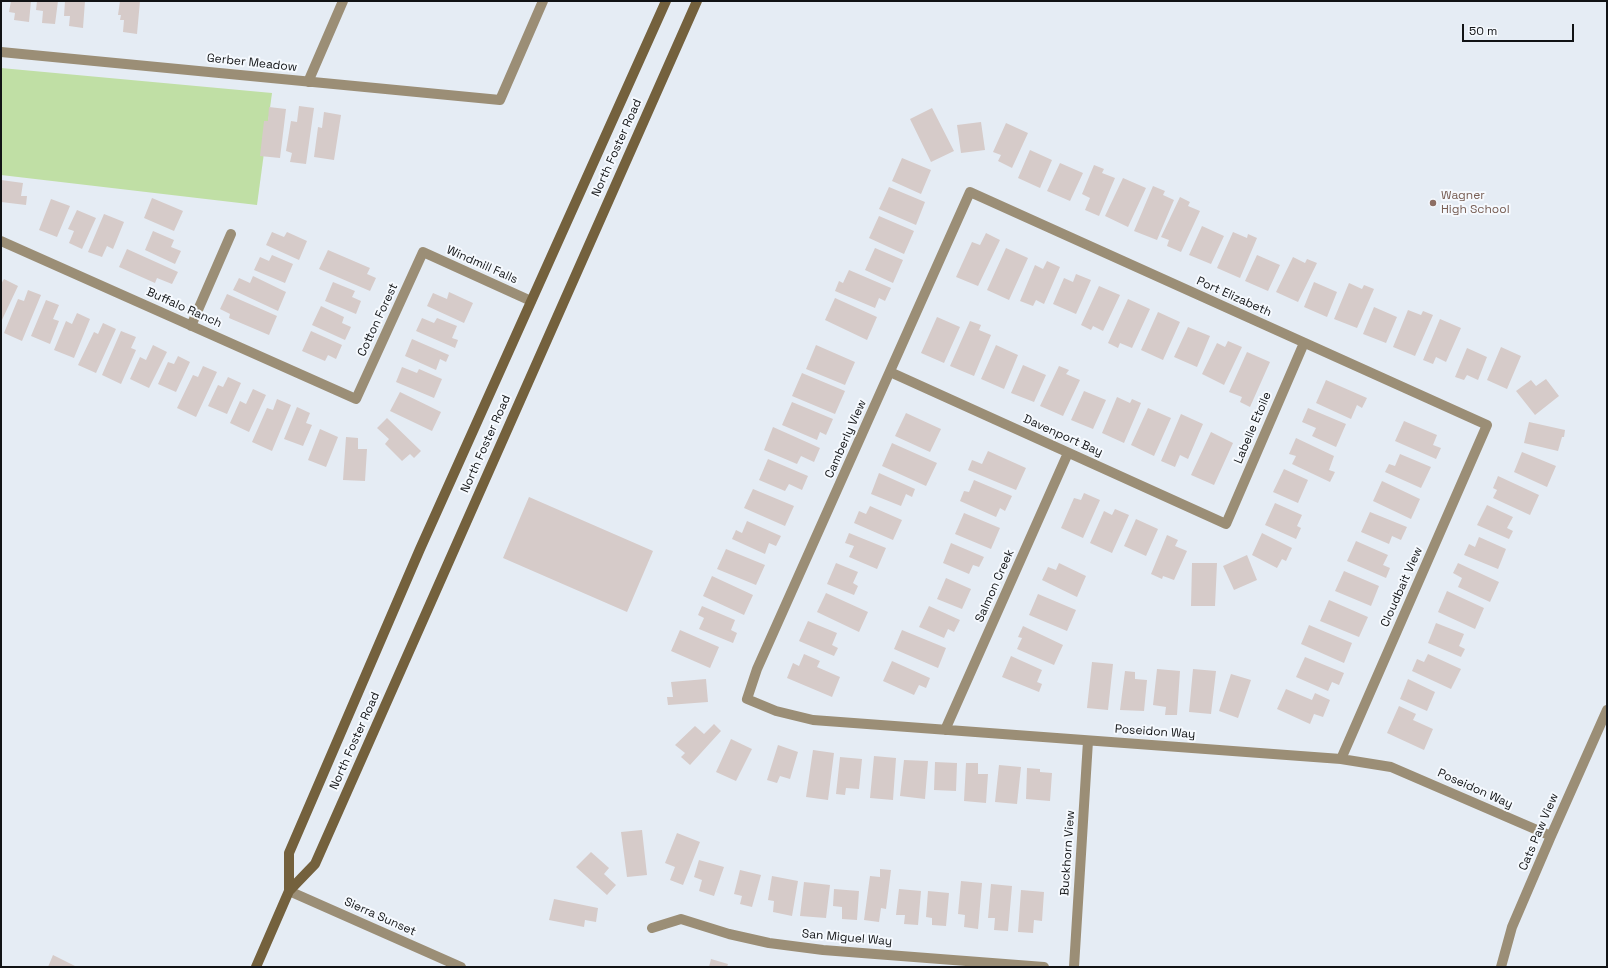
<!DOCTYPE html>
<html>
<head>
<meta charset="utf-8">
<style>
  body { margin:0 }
  #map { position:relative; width:1608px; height:968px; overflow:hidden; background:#e5ecf4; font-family:"Space Grotesk",sans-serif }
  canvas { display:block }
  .frame { position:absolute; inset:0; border:2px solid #111315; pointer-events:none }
  .scale { position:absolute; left:1462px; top:24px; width:112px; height:18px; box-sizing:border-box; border:2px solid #111315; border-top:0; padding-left:5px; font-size:12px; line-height:14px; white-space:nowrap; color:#111315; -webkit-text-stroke:3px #f5f9fe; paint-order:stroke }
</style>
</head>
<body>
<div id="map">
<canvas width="1608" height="968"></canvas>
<div class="frame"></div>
<div class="scale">50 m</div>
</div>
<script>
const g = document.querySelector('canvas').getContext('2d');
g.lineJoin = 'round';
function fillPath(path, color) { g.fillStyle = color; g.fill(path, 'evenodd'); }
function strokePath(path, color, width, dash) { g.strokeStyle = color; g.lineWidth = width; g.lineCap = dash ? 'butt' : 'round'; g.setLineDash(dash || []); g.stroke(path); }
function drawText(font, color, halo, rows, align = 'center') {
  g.font = font + ' "Space Grotesk",sans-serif'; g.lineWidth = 4; g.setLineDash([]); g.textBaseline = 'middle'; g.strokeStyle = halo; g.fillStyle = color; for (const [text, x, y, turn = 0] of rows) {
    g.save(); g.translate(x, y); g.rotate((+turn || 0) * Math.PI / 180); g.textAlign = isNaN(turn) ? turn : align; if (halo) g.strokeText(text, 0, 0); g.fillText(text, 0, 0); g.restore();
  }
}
fillPath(new Path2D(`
  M1,68l271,25 -15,112 -256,-30z`), '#c0dfa5');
fillPath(new Path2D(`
  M11,1h20l-2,21 -15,-2 1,-7 -6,-1z
  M37,1h21l-3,23 -13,-1 1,-12 -7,-1z
  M65,1h20l-2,27 -14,-2 1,-10h-6z
  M120,1h20l-3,33 -14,-2 1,-12h-4l1,-5h-3z
  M299,106l15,2 -8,56 -16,-2 2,-9 -6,-2 5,-30 6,1z
  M269,107l17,2 -6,49 -20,-2 4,-35h4z
  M932,108l22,43 -23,11 -21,-43z
  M324,112l17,3 -7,45 -20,-3 4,-30 4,1z
  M981,122l4,28 -24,3 -4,-28z
  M1006,123l22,10 -16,35 -14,-7 3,-6 -8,-3z
  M1030,150l22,10 -12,28 -22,-10z
  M902,158l29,12 -10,24 -29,-13z
  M1060,163l23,10 -13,28 -23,-10z
  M1094,165l10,4 -2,4 13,5 -16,38 -14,-6 5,-12 -8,-4z
  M1123,178l23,10 -18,39 -23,-11z
  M1,180l22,3 -2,13h6l-1,9 -25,-3z
  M1153,186l12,5 -2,4 11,5 -17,40 -23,-9z
  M889,187l36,15 -9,23 -37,-16z
  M1180,197l10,5 -2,4 12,5 -19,41 -14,-6 2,-6 -8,-3z
  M152,198l31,13 -9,20 -30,-13z
  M51,199l19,7 -13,31 -18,-7z
  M77,210l19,8 -14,31 -13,-6 5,-12 -6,-2z
  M104,214l20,8 -11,27 -6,-3 -5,11 -14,-5z
  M879,216l35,15 -10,23 -35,-16z
  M1202,226l22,10 -13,28 -22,-9z
  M153,231l21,9 -3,7 10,4 -6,13 -30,-14z
  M272,232l12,5 3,-5 20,9 -8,19 -33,-15z
  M1233,232l14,6 1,-4 9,4 -17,40 -23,-10z
  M986,233l14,7 -22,46 -22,-9 16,-35 8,3z
  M875,248l28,12 -10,23 -28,-13z
  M1006,248l22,10 -19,42 -22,-10z
  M127,249l51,23 -6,12 -15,-6 -2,5 -36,-16z
  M328,250l42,18 -3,6 9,4 -6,13 -51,-22z
  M272,255l21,9 -8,19 -31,-13 6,-13 9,4z
  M1257,255l23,10 -12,26 -23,-10z
  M1293,257l12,6 2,-4 10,4 -19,39 -22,-10z
  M1047,261l13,6 -16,37 -8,-4 -3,6 -13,-5 15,-36 8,4z
  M849,270l42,18 -6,13 -6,-3 -4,10 -40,-17 4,-10 4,2z
  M1076,274l15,6 -15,34 -23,-10 11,-26 9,4z
  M253,276l33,16 -8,19 -45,-21 6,-12 11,5z
  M4,279l14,7 -17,36v-38z
  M333,282l22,9 -3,6 9,4 -5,13 -31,-13z
  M1314,282l23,10 -10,25 -23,-10z
  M1349,283l13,6 2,-4 10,4 -17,39 -23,-9z
  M1099,286l21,9 -17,36 -10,-5 -2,4 -10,-5z
  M28,290l13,5 -19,46 -18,-8 14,-34 6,2z
  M449,292l24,11 -9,20 -37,-17 6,-13 14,6z
  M227,294l50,22 -8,19 -40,-17 1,-4 -10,-5z
  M835,298l42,19 -10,23 -42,-20z
  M1128,299l22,10 -18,39 -12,-5 -2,5 -10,-5z
  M46,300l13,5 -6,14 6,2 -9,23 -19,-8z
  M321,306l23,11 -2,6 9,4 -6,13 -33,-15z
  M1374,307l23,10 -11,26 -23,-9z
  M1408,310l13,5 2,-4 10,4 -18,41 -22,-9z
  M1158,312l22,10 -17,38 -22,-10z
  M77,313l13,6 -16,39 -20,-8 12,-29 6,3z
  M937,317l23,10 -16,36 -23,-10z
  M422,318l12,5 3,-5 20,8 -5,12 6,2 -3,8 -39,-17z
  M1440,319l21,9 -15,34 -10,-5 -3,7 -10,-4z
  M970,321l11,4 -2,5 12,5 -17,41 -24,-10z
  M103,323l13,6 -20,44 -18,-8 16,-33 4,2z
  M1188,327l22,9 -13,31 -23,-10z
  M121,331l15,6 -5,11 5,2 -15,34 -19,-9z
  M311,331l31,14 -6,14 -8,-4 -3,6 -23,-10z
  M412,339l37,16 -3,7 -6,-3 -4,11 -31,-14z
  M1228,341l14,6 -18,38 -22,-11 15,-31 8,4z
  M153,345l14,7 -18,36 -19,-9 10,-22 6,3z
  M816,345l39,17 -10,23 -39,-16z
  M996,345l22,10 -14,34 -23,-10z
  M1501,347l20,9 -14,33 -20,-9z
  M1467,348l20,9 -9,23 -11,-5 -3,5 -9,-3z
  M1247,352l23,10 -20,45 -10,-5 2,-5 -13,-5z
  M178,356l12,6 -14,30 -18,-8 10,-22 6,2z
  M1023,365l23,10 -12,27 -23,-9z
  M203,366l14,6 -21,45 -19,-9 16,-33 5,2z
  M1059,366l10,4 -3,4 14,6 -17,36 -23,-10z
  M402,367l15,6 2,-4 23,10 -8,19 -38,-16z
  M802,373l43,18 -10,23 -43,-18z
  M228,377l13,6 -14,31 -19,-8 10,-21 5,2z
  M1546,379l13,17 -24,19 -19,-24 15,-11 5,6z
  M1326,380l41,18 -5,10 -5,-3 -6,14 -35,-16z
  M253,389l13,6 -17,37 -19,-9 10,-22 6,3z
  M1084,391l22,9 -13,29 -22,-9z
  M400,392l41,20 -9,19 -42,-20z
  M1117,397l13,6 2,-4 9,4 -17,40 -22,-10z
  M277,399l14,6 -19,46 -20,-9 15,-34 6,2z
  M792,402l41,17 -7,16 -6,-3 -3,8 -35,-15z
  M297,407l13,6 -4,10 6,2 -9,21 -19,-7z
  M1148,408l23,10 -17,38 -23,-11z
  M1308,408l38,16 -10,23 -24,-11 4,-8 -14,-6z
  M906,413l35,16 -11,23 -35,-16z
  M1181,414l22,10 -15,35 -8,-4 -5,12 -14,-6z
  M387,418l34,33 -7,7 -4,-4 -8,7 -17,-17 4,-5 -12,-11z
  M1404,421l33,14 -4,10 8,3 -5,11 -41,-18z
  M1529,422l36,8 -1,7h-2l-4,14 -34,-8z
  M773,427l47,21 -6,14 -13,-6 -4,8 -33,-14z
  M320,429l18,8 -12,30 -18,-7z
  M1211,432l22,11 -19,42 -23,-10z
  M346,437l12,1v11h9l-2,32 -22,-1z
  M1296,438l38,18 -5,14 6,2 -5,10 -38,-18 4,-8 -7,-2z
  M892,443l45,20 -11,23 -44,-20z
  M988,451l38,17 -10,22 -48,-20 4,-10 10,4z
  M1522,452l34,14 -9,21 -33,-15z
  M1400,454l31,13 -10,21 -36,-16 4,-8 6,2z
  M768,459l40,17 -6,14 -13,-6 -4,7 -26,-11z
  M1284,469l24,11 -10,23 -25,-11z
  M879,473l36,16 -3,8 -6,-3 -5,12 -30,-12z
  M1498,476l41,19 -9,20 -37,-17 4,-8 -4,-2z
  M974,480l38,16 -7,15 -5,-3 -4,9 -36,-16 4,-10 5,1z
  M1382,481l38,18 -9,20 -38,-18z
  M753,489l41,17 -9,20 -41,-18z
  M1084,493l16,7 -17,38 -22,-10 13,-30 7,2z
  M529,497l124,54 -26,61 -124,-54z
  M1275,503l27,12 -5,11 4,2 -5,11 -31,-14z
  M1487,505l26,12 -6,11 6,3 -4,8 -32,-14z
  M870,506l32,14 -9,20 -39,-17 5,-12 7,3z
  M1115,509l14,6 -17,38 -22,-10 14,-32 8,4z
  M1370,512l37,15 -6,13 -9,-4 -3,8 -28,-12z
  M964,513l36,15 -9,21 -36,-15z
  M1136,519l22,10 -12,27 -22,-10z
  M747,521l34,15 -5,10 -7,-3 -4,11 -33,-15 4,-9 6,3z
  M849,533l37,15 -9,21 -28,-12 5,-11 -9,-3z
  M1262,533l30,15 -6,13 -4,-2 -5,9 -25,-13z
  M1167,535l11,5 -3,6 12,5 -13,29 -11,-4 -1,3 -11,-5z
  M1479,537l27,12 -8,20 -34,-14 5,-11 6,3z
  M1356,541l32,14 -5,10 7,3 -4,10 -39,-17z
  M951,543l33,14 -5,10 -6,-2 -4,9 -26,-11z
  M726,549l39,16 -9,20 -39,-16z
  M1247,555l10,25 -23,10 -11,-24z
  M836,563l22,9 -5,11 5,3 -4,9 -27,-11z
  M1059,563l27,13 -9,21 -35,-17 6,-13 8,3z
  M1192,563h25l-2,43h-24z
  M1458,563l41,19 -9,20 -32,-15 4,-9 -9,-5z
  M1344,571l35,15 -8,20 -36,-15z
  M712,576l41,19 -9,20 -41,-19z
  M946,578l25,11 -9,20 -25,-10z
  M1447,591l37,17 -9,21 -37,-17z
  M826,593l42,19 -9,20 -42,-20z
  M1038,594l38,16 -9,21 -38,-16z
  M1329,600l39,17 -9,20 -39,-16z
  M702,606l33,14 -4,10 6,3 -4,10 -34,-14 5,-11 -6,-3z
  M929,606l31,14 -6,12 -6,-3 -4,9 -25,-11z
  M808,621l29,12 -5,12 6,3 -4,8 -35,-15z
  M1436,623l28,11 -5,12 6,3 -4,8 -33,-14z
  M1309,625l43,18 -8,20 -43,-19z
  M1023,626l40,19 -9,20 -37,-16 5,-11 -4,-1z
  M680,630l39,17 -9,21 -39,-17z
  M902,630l44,18 -8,20 -44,-19z
  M804,654l16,7 -3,6 23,10 -8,20 -45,-19 6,-15 6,3z
  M1428,654l33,15 -10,20 -39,-18 5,-12 7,3z
  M1011,656l31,14 -5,12 5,2 -3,8 -37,-15z
  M1305,657l39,16 -5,12 -7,-3 -4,9 -32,-14z
  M892,661l38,17 -4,10 -7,-3 -5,10 -31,-14z
  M1092,662l21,2 -5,46 -21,-2z
  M1157,669l23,2 -3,44h-12l1,-8 -13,-2z
  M1193,669l23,2 -5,43 -22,-2z
  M1125,671l10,1v7l12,1 -3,31 -24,-1z
  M1231,674l20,6 -13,38 -19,-7z
  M706,679l2,23 -40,3 -1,-8h6l-2,-15z
  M1408,679l27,13 -8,19 -27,-12z
  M1286,689l26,11 3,-7 15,7 -7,17 -9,-3 -4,10 -33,-15z
  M1399,706l17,8 -3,6 20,9 -9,21 -37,-17z
  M714,724l7,7 -31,34 -9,-8 4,-4 -10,-8 20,-19 9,8z
  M731,739l21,10 -16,32 -20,-9z
  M778,745l20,7 -8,27 -10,-3 -3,7 -10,-3z
  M813,750l21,3 -6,47 -22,-3z
  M874,756l22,2 -3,42 -23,-2z
  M840,757l22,2 -3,30 -13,-1 -1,7 -9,-1z
  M904,760l24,1 -3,38 -25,-3z
  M935,762l22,1 -1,28 -22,-1z
  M966,763h12v11h10l-2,29 -22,-2z
  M999,765l22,2 -4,37 -22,-2z
  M1027,768l13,1v3l12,1 -2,28 -24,-2z
  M642,830l5,45 -20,2 -6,-45z
  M677,833l23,9 -17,43 -13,-5 5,-13 -10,-4z
  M591,852l18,16 -5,6 12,11 -9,10 -31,-28z
  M699,860l25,7 -10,29 -15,-5 3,-11 -8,-3z
  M880,869l11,1 -5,39 -5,-1 -2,14 -15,-2 6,-44 10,1z
  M740,870l21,5 -9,32 -12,-3 2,-8 -8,-2z
  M772,876l26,5 -6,35 -19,-4 1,-11 -6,-1z
  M961,881l21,2 -4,46 -14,-2 1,-12 -7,-1z
  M804,882l26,3 -4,33 -26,-2z
  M991,884l21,2 -4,45 -14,-1 1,-12h-7z
  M834,889l25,2 -2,29 -15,-1v-12l-9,-1z
  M899,889l22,2 -3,34 -14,-1 1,-9h-9z
  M1021,890l23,2 -2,29 -8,-1 -1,13 -15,-1z
  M928,891l21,2 -3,33 -14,-1v-7l-6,-1z
  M554,899l44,9 -2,14 -11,-2 -1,7 -35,-7z
  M53,955l24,12h-29z
  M711,959l17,5 -1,3h-18z`), '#d6cbc9');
strokePath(new Path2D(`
  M1,52l499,48 43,-99
  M308,82l35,-81
  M1,241l355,158 67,-147 108,49
  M191,326l40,-92
  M890,372l336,152 78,-181
  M945,730l123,-277
  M1341,759l146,-334 -517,-233 -213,477 -10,30 29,12 37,9 528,39 50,8 160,69
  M652,928l29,-9 48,15 40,9 54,7 221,17
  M1074,967l14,-226
  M1501,967l11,-40 39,-91 56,-126`), '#9b8e76', 10);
strokePath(new Path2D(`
  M289,891l172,76`), '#9b8e76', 10);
strokePath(new Path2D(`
  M289,891v-38l131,-304 246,-548
  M256,967l33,-76 26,-27 382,-863`), '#74613d', 10);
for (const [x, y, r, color] of [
  [1433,203,4,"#8d6e63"]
]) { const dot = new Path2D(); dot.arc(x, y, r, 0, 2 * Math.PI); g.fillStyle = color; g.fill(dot); strokePath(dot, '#f5f9fe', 1.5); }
drawText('12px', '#111315', '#f5f9fe', [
  ["Gerber Meadow",252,63,6],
  ["North Foster Road",617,148,-66],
  ["Windmill Falls",482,265,24],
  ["Port Elizabeth",1234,297,24],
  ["Buffalo Ranch",184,308,24],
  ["Cotton Forest",378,320,-65],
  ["Labelle Etoile",1253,428,-67],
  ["Davenport Bay",1063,436,24],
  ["Camberly View",846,439,-66],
  ["North Foster Road",486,444,-66],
  ["Salmon Creek",995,586,-66],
  ["Cloudbait View",1402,587,-66],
  ["Poseidon Way",1155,732,4],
  ["North Foster Road",355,741,-66],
  ["Poseidon Way",1475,789,24],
  ["Cats Paw View",1539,832,-67],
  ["Buckhorn View",1068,853,-86],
  ["Sierra Sunset",380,917,24],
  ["San Miguel Way",847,938,5]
]);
drawText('12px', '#785e54', '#f5f9fe', [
  ["Wagner",1441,196],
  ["High School",1441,210]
], 'left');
</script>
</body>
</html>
